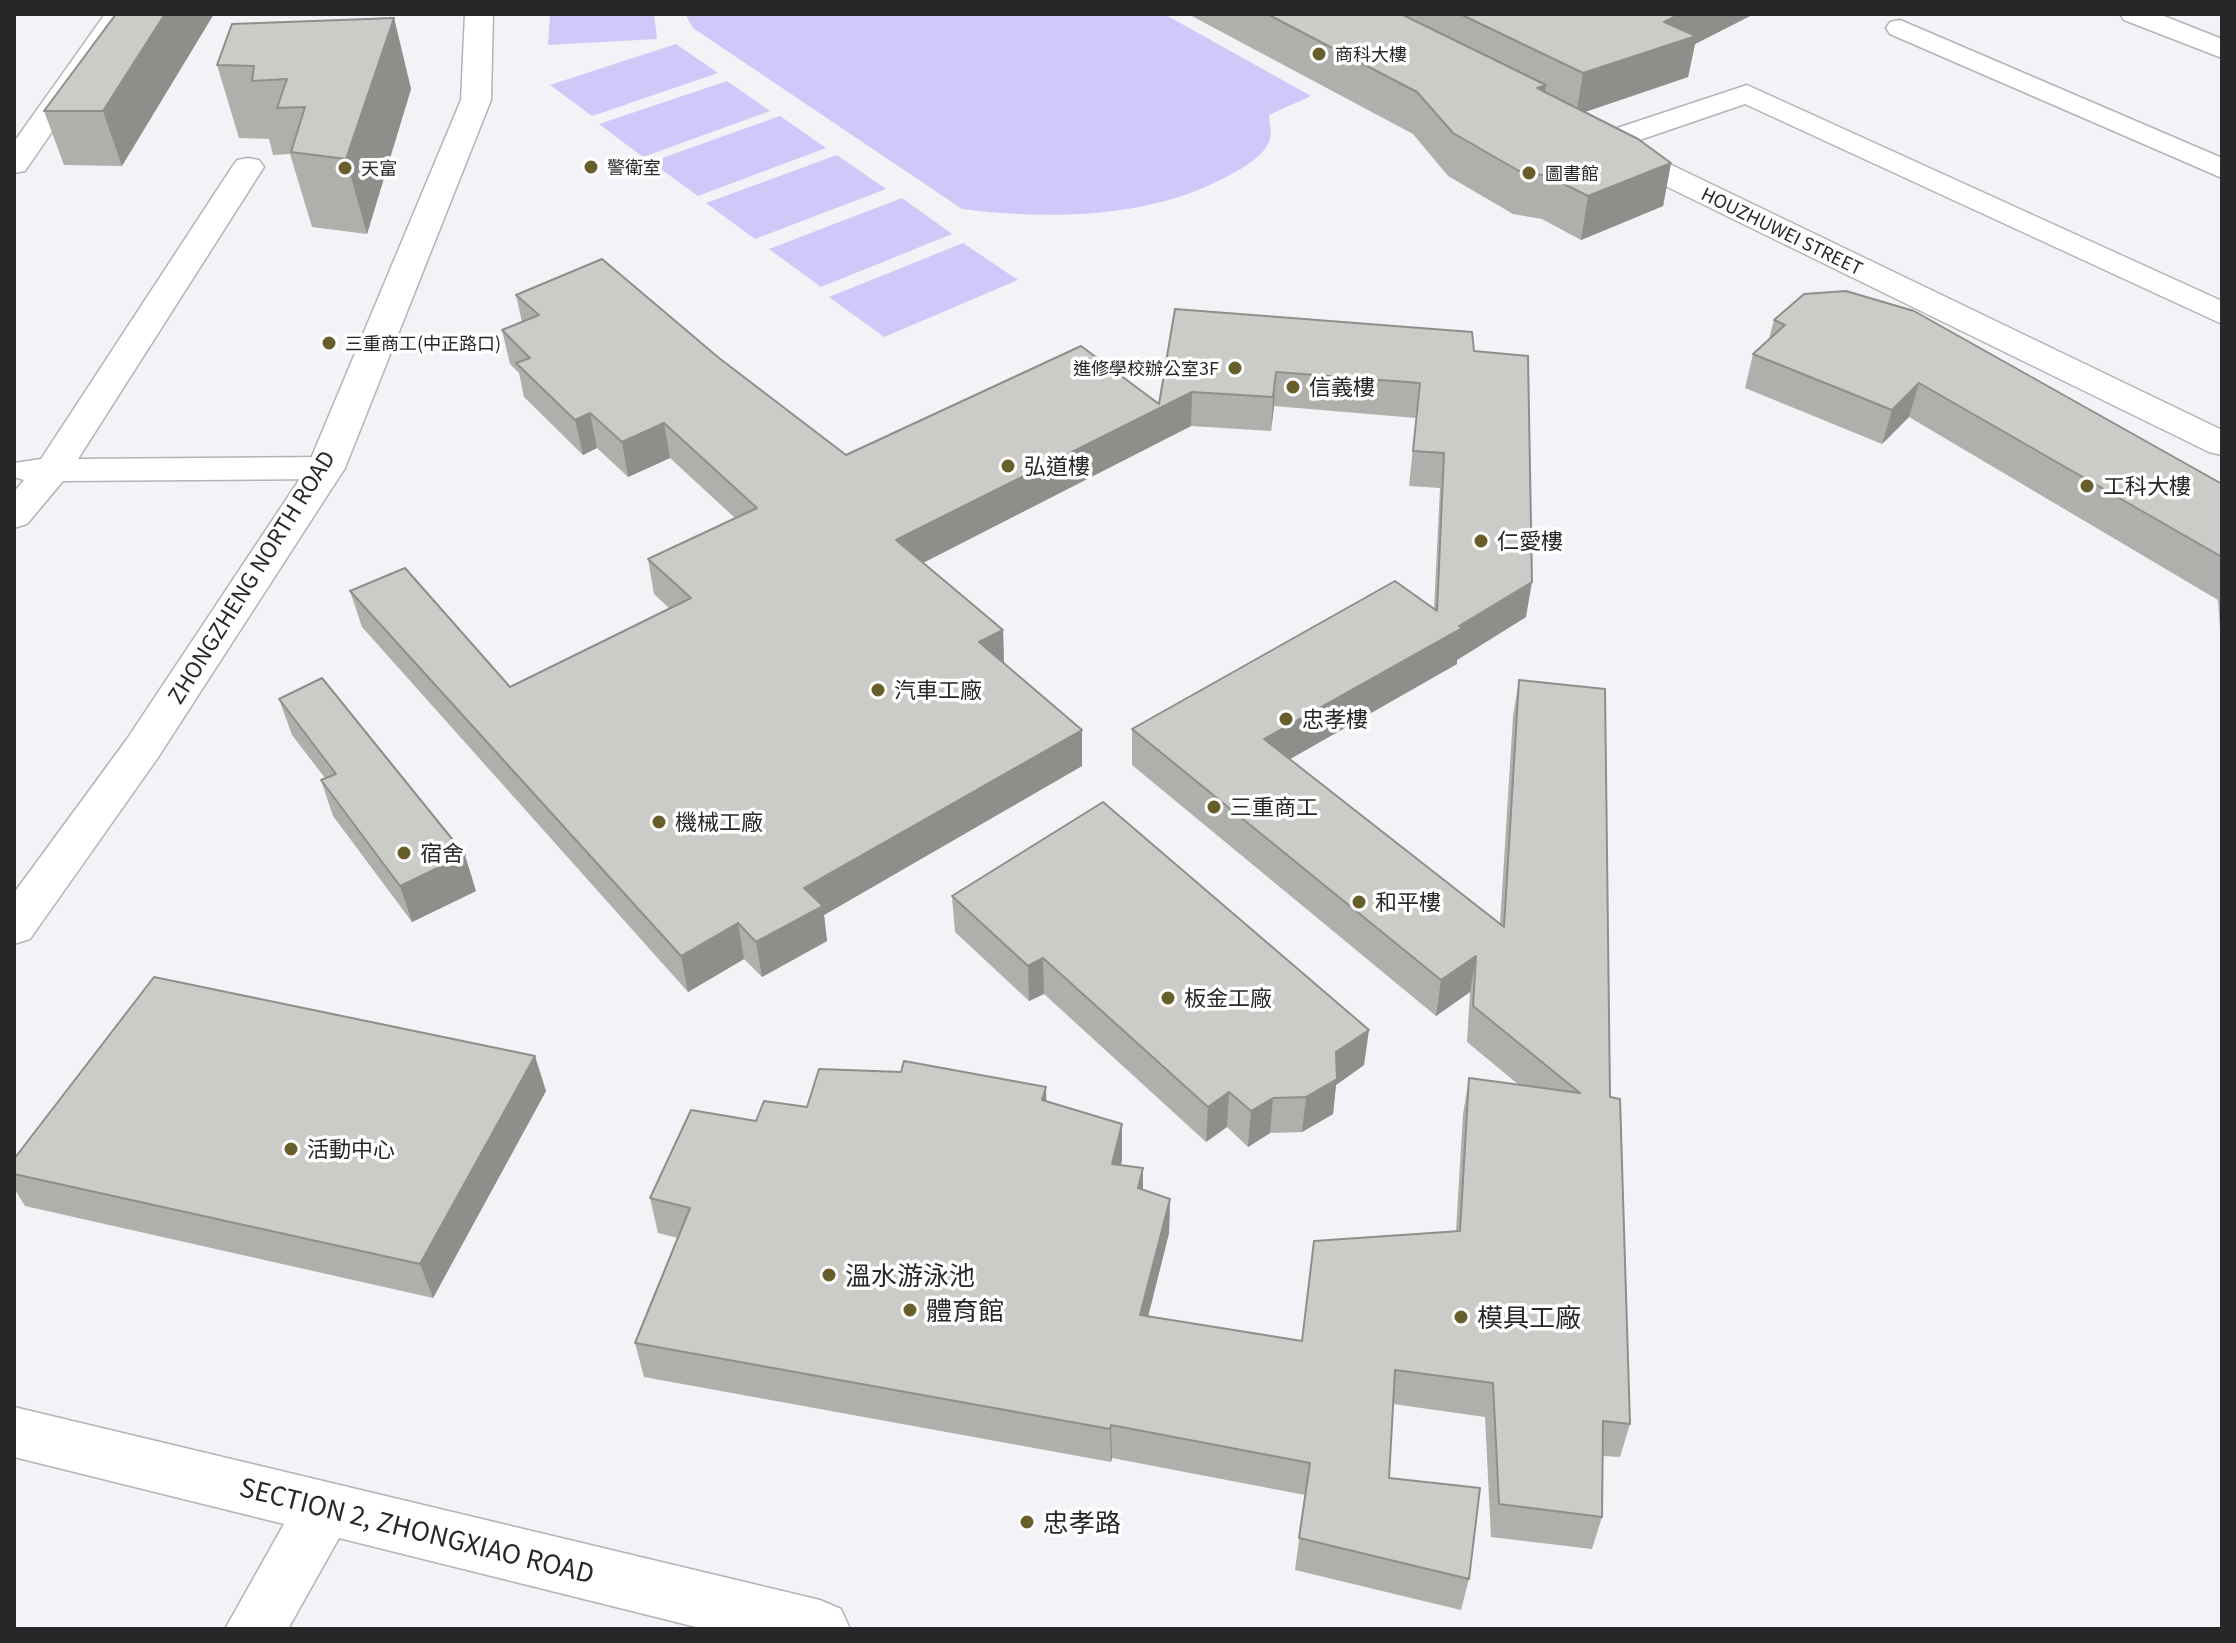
<!DOCTYPE html>
<html>
<head>
<meta charset="utf-8">
<style>
  body { margin:0 }
  #map { position:relative; width:2236px; height:1643px; overflow:hidden; background:#f3f2f6; font-family:Georgia,serif }
  canvas { display:block }
  .frame { position:absolute; inset:0; border:16px solid #272628; pointer-events:none }
</style>
</head>
<body>
<div id="map">
<canvas width="2236" height="1643"></canvas>
<div class="frame"></div>
</div>
<script>
const g = document.querySelector('canvas').getContext('2d');
g.lineJoin = 'round';
function fillPath(path, color) { g.fillStyle = color; g.fill(path, 'evenodd'); }
function strokePath(path, color, width, dash) { g.strokeStyle = color; g.lineWidth = width; g.lineCap = dash ? 'butt' : 'round'; g.setLineDash(dash || []); g.stroke(path); }
function drawText(font, color, halo, rows, align = 'center') {
  g.font = font + ' Georgia,"Noto Sans TC",serif'; g.lineWidth = 7; g.setLineDash([]); g.textBaseline = 'middle'; g.strokeStyle = halo; g.fillStyle = color; for (const [text, x, y, turn = 0] of rows) {
    g.save(); g.translate(x, y); g.rotate((+turn || 0) * Math.PI / 180); g.textAlign = isNaN(turn) ? turn : align; if (halo) g.strokeText(text, 0, 0); g.fillText(text, 0, 0); g.restore();
  }
}
fillPath(new Path2D(`
  M654,14l3,25 -109,6 2,-30z
  M685,14h479l147,82 -42,19c0,6 3,18 1,24 -5,17 -26,28 -40,36 -80,44 -180,45 -268,34l-269,-181z
  M676,44l42,29 -126,43 -42,-31z
  M727,81l43,30 -127,46 -44,-33z
  M780,116l46,32 -128,48 -47,-34z
  M837,155l49,34 -131,50 -49,-36z
  M902,198l50,36 -131,53 -52,-38z
  M963,243l55,37 -134,57 -55,-40z`), '#d0c8f9');
const minor = new Path2D(`
  M105,14h28l-108,157 -11,2v-31z
  M2120,14h39l63,25v19l-98,-38z
  M1900,20l322,138v20l-332,-144 -4,-6 4,-6z
  M1747,85l475,216v23l-477,-220 -117,40 594,286v25l-13,-3 -619,-303 -4,-6 4,-6z
  M248,158l11,2 5,7 -186,292 248,-2 13,3 6,8 -6,8 -13,3 -263,2 -36,43 -13,4v-36l10,-12 -10,-3v-14l27,-4 191,-292 5,-7z
  M14,1407l806,193 21,9 9,20h-146l-365,-91 -51,91h-63l59,-105 -270,-67z`);
const major = new Path2D(`
  M465,14h28l-2,86 -146,368 -188,291 -127,180 -16,5v-51l113,-154 180,-271 154,-368z`);
strokePath(minor, '#b3b2b6', 3);
strokePath(major, '#b3b2b6', 3);
fillPath(minor, '#fff');
fillPath(major, '#fff');
fillPath(new Path2D(`
  M116,14l6,152 -58,-1 -20,-54z
  M1188,14h566l-59,30 -7,33 -103,35 86,51 -8,43 -82,34 -39,-21 -29,-5 -65,-38 -35,-42z
  M394,18l17,71 -44,145 -55,-7 -22,-73 -17,1 -4,-16 -30,-1 -22,-73z
  M516,295l203,63 127,97 313,-51 16,-95 299,42 52,266 -69,43v4l-167,95 210,165 13,-208 6,-36 91,417 20,327 -10,33 -17,-1 -1,61 -10,32 -101,-12 -6,-120 -92,-13 -4,74 80,101 -8,31 -166,-40 10,-75 -193,-37 -1,4 -467,-85 -9,-34 43,-105 -20,-5 -8,-35 106,-77 51,-14 239,-6 76,23v36l-1,5 22,3v22l27,9 -1,34 -21,83 154,25 154,-110 7,-117 6,-36 50,7 -52,-43 3,-50 -34,24 -304,-251v-36l302,-120 6,-121 -31,-2 7,-68 -142,-12 -3,25 -80,-5 -268,137 80,67 1,33 78,103 -258,149 3,26 -65,36 -18,-18 -56,33 -326,-365 -12,-36 160,96 160,-78 -16,-15 -6,-35 87,-41 -65,-60 -42,19 -31,-29 -14,7 -59,-58 -5,-24 -9,-9 -8,-34 20,-8z
  M1774,320l448,164v174l-4,-58 -309,-183 -27,27 -137,-56 8,-34 16,-15z
  M279,699l197,192 -64,31 -79,-106 -12,-36 4,-2 -33,-43z
  M952,896l412,169 -28,20 -3,29 -31,18 -32,1 -22,14 -21,-20 -21,15 -162,-148 -15,7 -74,-69z
  M546,1091l-113,207 -408,-92 -11,-18v-29z`), '#afafab');
fillPath(new Path2D(`
  M165,14h49l-92,152 -19,-55z
  M1680,14h74l-59,30 -7,33 -112,38 7,-42 81,-51z
  M394,18l17,71 -44,145 -21,-75z
  M1546,85l-6,42 -3,-39z
  M1671,163l-8,43 -82,34 7,-44z
  M1276,372l-2,34 -3,25 2,-34z
  M1919,383l-10,34 -27,27 10,-34z
  M1192,392l-1,34 -292,149 -3,-35z
  M590,413l7,35 -14,7 -8,-35z
  M664,423l6,35 -42,19 -6,-35z
  M1532,582l-6,35 -69,43v4l-195,111 2,-36 195,-113z
  M1003,630l1,36 -25,-24z
  M1082,730v36l-258,149 3,26 -65,36 -6,-35 48,-54z
  M465,855l11,36 -64,31 -12,-36z
  M738,923l6,36 -56,33 -7,-36z
  M1476,956l-6,36 -34,24 5,-36z
  M1043,958l1,36 -15,7 -1,-35z
  M1369,1030l-5,35 -28,20 -3,29 -31,18 4,-35 30,-45z
  M535,1056l11,35 -113,207 -13,-34z
  M1046,1087l1,35 -5,-22z
  M1229,1092l-2,35 -21,15 2,-35z
  M1273,1098l-3,35 -22,14 3,-36z
  M1122,1124v36l-10,39v-35z
  M1143,1168v35l-5,-15z
  M1170,1199l-1,34 -29,116v-34z
  M1111,1425l1,33 -1,4 -1,-33z`), '#8e8e8b');
const building = new Path2D(`
  M116,14h49l-62,97h-59z
  M1267,14h134l145,71 -9,3 101,51 33,24 -83,33 -40,-20 -29,-5 -66,-38 -36,-41z
  M1460,14h220l-16,8 32,14 -113,37z
  M394,18l-48,141 -55,-7 14,-45 -28,1 10,-29 -35,2 2,-15 -37,-1 15,-41z
  M602,259l117,99 127,97 235,-109 78,58 16,-95 297,23 2,19 54,5 4,226 -73,44 3,2 -198,111 240,188 15,-247 86,9 5,408 10,2 10,325 -27,-3 -1,96 -103,-13 -6,-121 -98,-13 -6,108 91,10 -11,91 -170,-41 11,-75 -199,-38 -1,4 -475,-86 55,-135 -40,-10 41,-88 65,11 8,-20 43,6 12,-38 82,3 3,-11 142,26 -4,13 80,24 -10,40 31,4 -5,20 32,11 -30,116 162,26 12,-100 146,-10 9,-153 111,15 -107,-87 3,-50 -35,24 -309,-251 263,-148 42,30 7,-158 -31,-2 7,-68 -144,-11 -3,25 -81,-5 -296,148 107,90 -24,12 103,88 -278,158 19,18 -67,36 -18,-19 -57,33 -331,-365 55,-23 105,119 181,-89 -43,-39 109,-51 -93,-85 -42,19 -32,-29 -15,7 -59,-57 14,-5 -28,-28 37,-15 -23,-20z
  M1846,291l68,20 308,173v73l-303,-174 -27,27 -139,-56 32,-29 -11,-5 30,-26z
  M322,678l143,177 -65,31 -79,-106 15,-6 -57,-75z
  M1103,802l266,228 -33,22 1,27 -31,18 -33,1 -22,13 -22,-19 -21,15 -165,-149 -15,8 -76,-70z
  M154,977l381,79 -115,208 -406,-90v-15z`);
fillPath(building, '#cbcbc7');
strokePath(building, '#8e8e8b', 2);
for (const [x, y, r, color] of [
  [1319,54,8,"#685e2a"],
  [591,167,8,"#685e2a"],
  [345,168,8,"#685e2a"],
  [1529,173,8,"#685e2a"],
  [329,343,8,"#685e2a"],
  [1235,368,8,"#685e2a"],
  [1293,387,8,"#685e2a"],
  [1008,466,8,"#685e2a"],
  [2087,486,8,"#685e2a"],
  [1481,541,8,"#685e2a"],
  [878,690,8,"#685e2a"],
  [1286,719,8,"#685e2a"],
  [1214,807,8,"#685e2a"],
  [659,822,8,"#685e2a"],
  [404,853,8,"#685e2a"],
  [1359,902,8,"#685e2a"],
  [1168,998,8,"#685e2a"],
  [291,1149,8,"#685e2a"],
  [829,1275,8,"#685e2a"],
  [910,1310,8,"#685e2a"],
  [1461,1317,8,"#685e2a"],
  [1027,1522,8,"#685e2a"]
]) { const dot = new Path2D(); dot.arc(x, y, r, 0, 2 * Math.PI); g.fillStyle = color; g.fill(dot); strokePath(dot, '#fff', 3); }
drawText('18px', '#272628', '#fff', [
  ["商科大樓",1335,54],
  ["警衛室",607,167],
  ["天富",361,168],
  ["圖書館",1545,173],
  ["三重商工(中正路口)",345,343],
  ["進修學校辦公室3F",1219,368,"right"]
], 'left');
drawText('18px', '#272628', '#fff', [
  ["HOUZHUWEI STREET",1782,231,26]
]);
drawText('22px', '#272628', '#fff', [
  ["信義樓",1309,387],
  ["弘道樓",1024,466],
  ["工科大樓",2103,486],
  ["仁愛樓",1497,541],
  ["汽車工廠",894,690],
  ["忠孝樓",1302,719],
  ["三重商工",1230,807],
  ["機械工廠",675,822],
  ["宿舍",420,853],
  ["和平樓",1375,902],
  ["板金工廠",1184,998],
  ["活動中心",307,1149]
], 'left');
drawText('22px', '#272628', '#fff', [
  ["ZHONGZHENG NORTH ROAD",251,577,-58]
]);
drawText('26px', '#272628', '#fff', [
  ["溫水游泳池",845,1275],
  ["體育館",926,1310],
  ["模具工廠",1477,1317],
  ["忠孝路",1043,1522]
], 'left');
drawText('26px', '#272628', '#fff', [
  ["SECTION 2, ZHONGXIAO ROAD",417,1530,14]
]);
</script>
</body>
</html>
